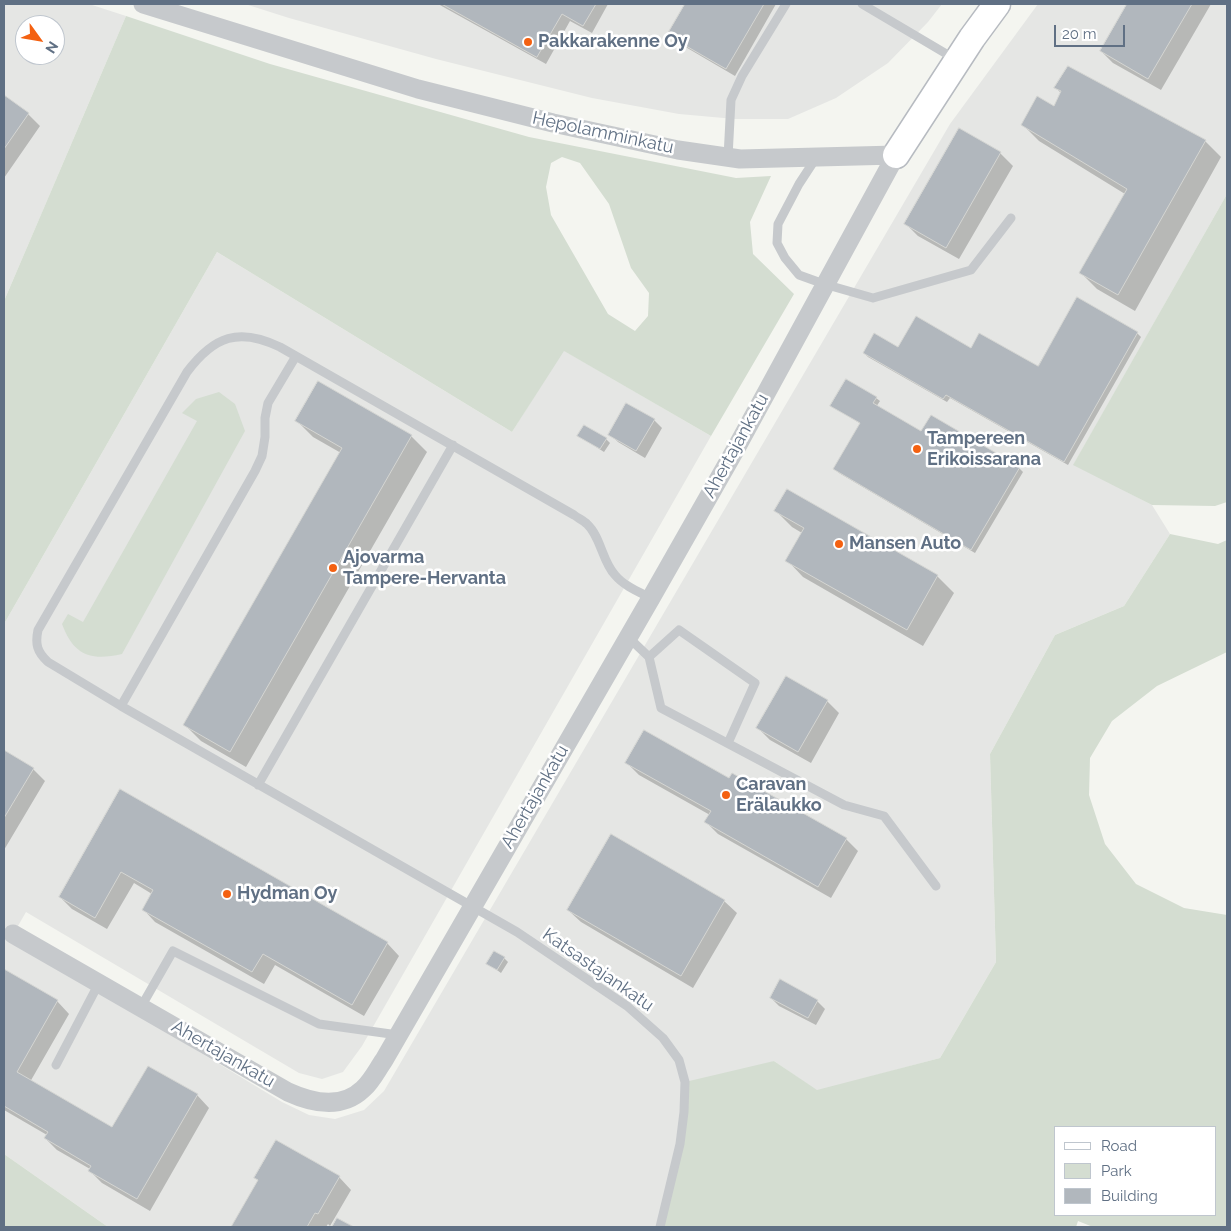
<!DOCTYPE html>
<html>
<head>
<meta charset="utf-8">
<style>
  body { margin:0 }
  #map { position:relative; width:1231px; height:1231px; overflow:hidden; background:#f4f5f0; font-family:Raleway,sans-serif }
  canvas { display:block }
  .frame { position:absolute; inset:0; border:5px solid #607084; pointer-events:none }
  .legend { position:absolute; left:1054px; top:1126px; width:162px; height:90px; box-sizing:border-box; background:#fff; border:1px solid #bfc6ce; margin:0; padding:6px 9px; list-style:none; font-size:15px; color:#607084 }
  .legend li { display:flex; align-items:center; gap:10px; height:25px }
  .legend b { width:25px; border:1px solid #bfc6ce }
  .north { position:absolute; left:15px; top:15px; width:50px; height:50px; box-sizing:border-box; background:#fff; border:1px solid #bfc6ce; border-radius:50%; rotate:122deg; font-size:14px; font-weight:700; line-height:20px; text-align:center; color:#607084 }
  .north::after { content:''; display:block; margin:auto; width:18px; height:22px; background:#f46111; clip-path:polygon(50% 0,100% 100%,50% 72%,0 100%) }
  .scale { position:absolute; left:1054px; top:25px; width:71px; height:22px; box-sizing:border-box; border:2px solid #607084; border-top:0; padding-left:6px; font-size:15px; line-height:18px; white-space:nowrap; color:#607084; -webkit-text-stroke:4px #fff; paint-order:stroke }
</style>
</head>
<body>
<div id="map">
<canvas width="1231" height="1231"></canvas>
<div class="frame"></div>
<ul class="legend">
<li><b style="height:6px;background:#fff"></b>Road</li>
<li><b style="height:14px;background:#d4ddd1"></b>Park</li>
<li><b style="height:14px;background:#b1b7bd"></b>Building</li>
</ul>
<div class="north">N</div>
<div class="scale">20 m</div>
</div>
<script>
const g = document.querySelector('canvas').getContext('2d');
g.lineJoin = 'round';
function fillPath(path, color) { g.fillStyle = color; g.fill(path, 'evenodd'); }
function strokePath(path, color, width, dash) { g.strokeStyle = color; g.lineWidth = width; g.lineCap = dash ? 'butt' : 'round'; g.setLineDash(dash || []); g.stroke(path); }
function drawText(font, color, halo, rows, align = 'center') {
  g.font = font + ' Raleway,sans-serif'; g.lineWidth = 5; g.setLineDash([]); g.textBaseline = 'middle'; g.strokeStyle = halo; g.fillStyle = color; for (const [text, x, y, turn = 0] of rows) {
    g.save(); g.translate(x, y); g.rotate((+turn || 0) * Math.PI / 180); g.textAlign = isNaN(turn) ? turn : align; if (halo) g.strokeText(text, 0, 0); g.fillText(text, 0, 0); g.restore();
  }
}
fillPath(new Path2D(`
  M4,4h85l37,12 -122,285zM25,25h30v30h-30z
  M245,4h697l-14,18 -40,41 -52,35 -48,21h-53l-56,-5 -87,-16 -156,-39 -147,-41z
  M1038,4h189v190l-153,270 78,41 18,29 -46,72 -69,29 -65,119 6,208 -56,96 -123,33 -43,-30 -90,51 -25,115h-551l-104,-73v-530l213,-372 295,180 51,-82 148,86 -349,610 -19,26 -21,7 -23,-6 -273,-161 -15,26 271,164 27,13 26,4 29,-9 20,-19 566,-967z`), '#e5e6e4');
fillPath(new Path2D(`
  M126,16l144,48 259,73 207,41 35,-2 -21,46 3,32 41,40 -83,142 -147,-85 -52,81 -295,-180 -213,372v-323zM562,157l18,6 29,41 22,64 18,25 -1,23 -13,15 -27,-17 -57,-99 -5,-28 5,-24z
  M1227,194v308l-12,4 -63,-1 -79,-40z
  M219,392l16,12 10,27 -123,223c-31,7 -48,2 -60,-30l6,-10 15,8 114,-201 -15,-8 14,-14z
  M1170,534l48,10 9,-4v112l-70,34 -45,35 -22,37 -1,37 16,49 31,40 48,24 43,7v312h-134l-15,-6 -2,6h-416l20,-83 5,-62 89,-21 43,29 123,-32 56,-96 -6,-208 65,-119 69,-29zM1055,1127h160v88h-160z
  M4,1154l104,73h-104z`), '#d4ddd1');
fillPath(new Path2D(`
  M438,4h170l-16,29 -22,-12 -24,43z
  M686,4h90l-41,72 -58,-34 -9,-8z
  M1128,4h83l-50,86 -48,-27 -12,-12z
  M1056,88l149,53 16,16 -86,154 -38,-22 -16,-16 44,-79 -86,-53 -16,-16 31,-17 7,-15z
  M4,97l24,17 12,12 -36,52z
  M959,130l41,23 13,13 -54,93 -41,-23 -13,-13z
  M1137,333l4,4 -73,128 -118,-67 -3,4 -79,-45 -4,-4 35,-5 72,1 67,19z
  M876,398l4,3 -4,6 45,26 98,35 4,4 -48,81 -136,-80 -4,-4 26,-45 -29,-18z
  M654,420l8,8 -17,30 -27,-16 -8,-8z
  M297,421l114,15 16,16 -181,315 -45,-26 -16,-16 156,-272 -28,-16z
  M579,436l27,3 4,4 -6,9z
  M788,491l149,85 17,17 -31,53 -120,-69 -16,-17 15,-27 -10,-6 -16,-16z
  M827,701l12,12 -28,50 -41,-23 -12,-12z
  M4,751l29,18 12,12 -41,69z
  M627,763l102,17 117,59 12,12 -27,47 -113,-64 -12,-12 4,-7 -71,-40z
  M120,791l267,152 12,13 -35,60 -89,-51 -11,19 -109,-62 -12,-13 9,-15 -18,-11 -27,46 -35,-20 -12,-12z
  M724,901l13,12 -44,75 -112,-66 -13,-12z
  M504,958l4,4 -7,11 -14,-10z
  M4,971l53,30 12,13 -39,68 83,47 84,-34 12,13 -59,103 -48,-28 -13,-13 1,-1 -33,-19 -12,-12 2,-3 -43,-25z
  M771,998l46,3 8,8 -9,16 -37,-19z
  M339,1177l12,13 -21,36 -2,-2 -2,3h-93l26,-46z`), '#0003');
const building = new Path2D(`
  M442,4h154l-13,22 -21,-12 -25,43z
  M685,4h79l-38,65 -59,-34z
  M1127,4h65l-44,75 -48,-28z
  M1068,66l138,74 -88,155 -39,-22 48,-84 -106,-64 16,-29 17,10 7,-15 -7,-3z
  M4,95l25,18 -25,36z
  M959,128l42,24 -55,96 -42,-24z
  M1077,297l61,35 -74,130 -118,-67 -3,4 -80,-46 11,-20 24,14 18,-31 55,32 8,-15 59,33z
  M846,379l31,18 -4,6 48,28 10,-16 89,52 -49,83 -138,-81 27,-46 -30,-17z
  M318,381l94,54 -182,317 -47,-27 159,-277 -47,-27z
  M626,403l29,16 -19,32 -28,-16z
  M584,425l23,13 -7,11 -23,-13z
  M787,489l151,86 -31,55 -122,-69 19,-33 -30,-17z
  M786,676l42,24 -30,52 -42,-24z
  M644,730l85,48 3,-5 115,65 -29,49 -114,-65 7,-11 -86,-48z
  M4,750l30,18 -30,50z
  M120,789l268,153 -36,63 -89,-51 -11,18 -110,-62 11,-20 -32,-18 -26,46 -36,-21z
  M611,834l114,66 -44,76 -114,-66z
  M494,951l11,6 -8,13 -11,-6z
  M4,969l54,31 -41,72 95,55 36,-61 50,28 -61,105 -49,-28 3,-5 -47,-28 4,-6 -44,-26z
  M780,979l38,21 -10,18 -38,-20z
  M276,1140l64,36 -22,38 -3,-1 -8,14h-76l27,-47 -4,-2z
  M337,1218l17,9h-22z`);
fillPath(building, '#b1b7bd');
strokePath(building, '#d5d6d3', 1);
const secondary = new Path2D(`
  M896,155l76,-117 25,-34`);
strokePath(secondary, '#b7bbc1', 29);
strokePath(new Path2D(`
  M862,4l93,55
  M728,157l3,-57 11,-24 44,-72
  M816,158l-17,26 -21,40 -1,19 8,15 14,17 25,9 49,14 98,-28 40,-52
  M651,598c-12,-6 -27,-12 -36,-23 -13,-14 -14,-38 -28,-51 -3,-3 -9,-6 -13,-9l-294,-168c-41,-20 -66,-11 -93,25l-149,258c-3,14 -1,22 10,32l73,44 396,226 110,74 36,32 16,22 6,22 -1,30 -4,32 -20,83
  M628,637l21,20 12,51 183,97 40,11 52,70
  M649,657l30,-27 76,53 -27,60
  M121,706l134,-235 7,-15 3,-19v-19l3,-15 28,-47
  M258,785l195,-340
  M141,1007l32,-56 146,73 79,11
  M56,1065l43,-82`), '#c6c9cc', 9);
strokePath(new Path2D(`
  M143,4l275,85 135,34 125,27 62,9 156,-4
  M13,934l275,158c24,11 53,18 75,-3 9,-8 14,-19 21,-29l267,-462 83,-146 162,-297`), '#c6c9cc', 19);
strokePath(secondary, '#fff', 26);
for (const [x, y, r, color] of [
  [528,42,5,"#f46111"],
  [917,449,5,"#f46111"],
  [839,544,5,"#f46111"],
  [333,568,5,"#f46111"],
  [726,795,5,"#f46111"],
  [227,894,5,"#f46111"]
]) { const dot = new Path2D(); dot.arc(x, y, r, 0, 2 * Math.PI); g.fillStyle = color; g.fill(dot); strokePath(dot, '#fff', 2); }
drawText('bold 18px', '#607084', '#fff', [
  ["Pakkarakenne Oy",538,42],
  ["Tampereen",927,439],
  ["Erikoissarana",927,460],
  ["Mansen Auto",849,544],
  ["Ajovarma",343,558],
  ["Tampere-Hervanta",343,579],
  ["Caravan",736,785],
  ["Erälaukko",736,806],
  ["Hydman Oy",237,894]
], 'left');
drawText('18px', '#607084', '#fff', [
  ["Hepolamminkatu",603,133,12],
  ["Ahertajankatu",736,446,-61],
  ["Ahertajankatu",535,797,-60],
  ["Katsastajankatu",598,970,35],
  ["Ahertajankatu",223,1054,30]
]);
</script>
</body>
</html>
